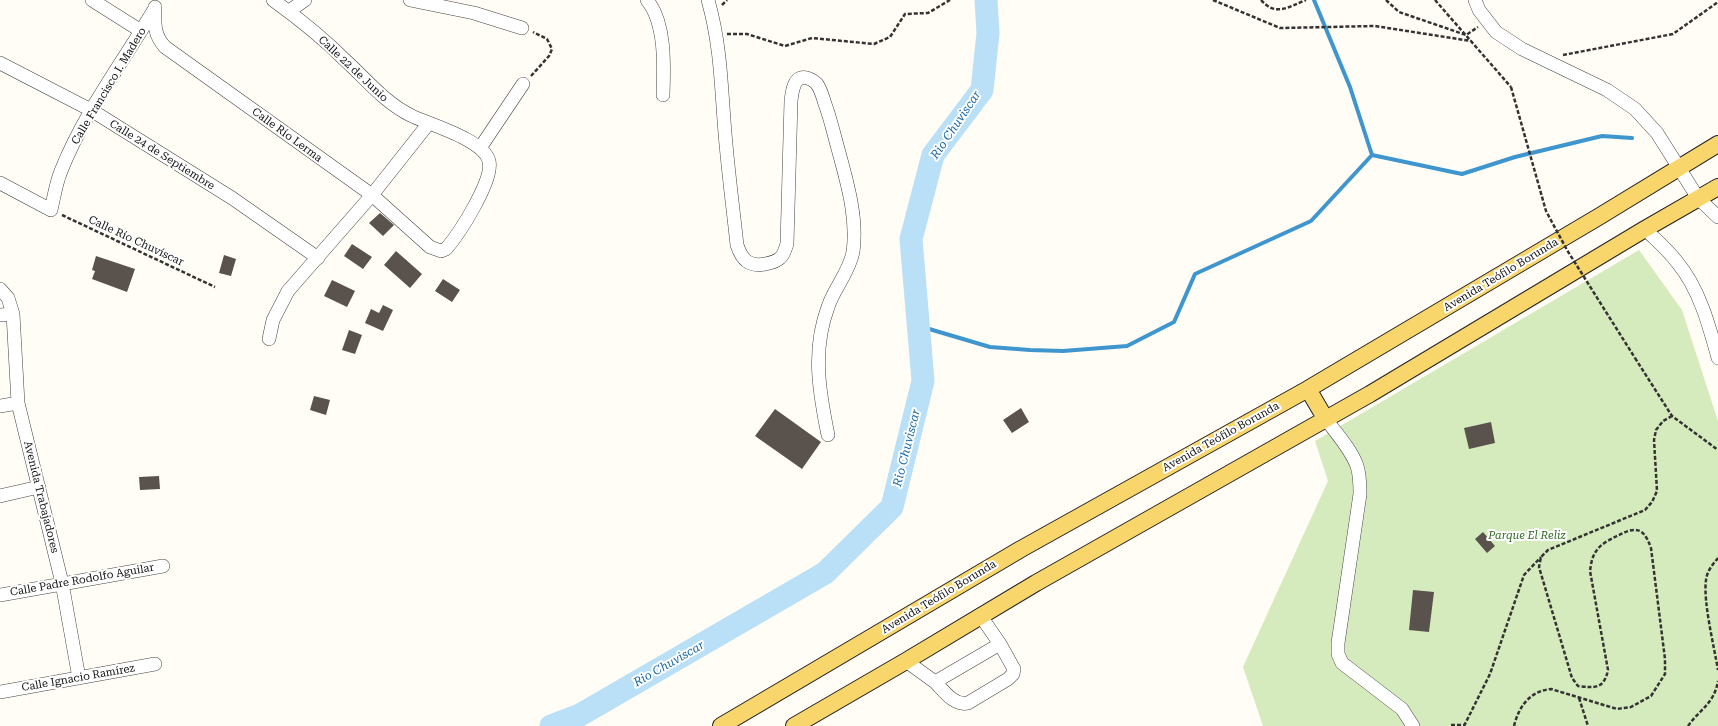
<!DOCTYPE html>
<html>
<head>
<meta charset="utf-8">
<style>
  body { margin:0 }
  canvas { display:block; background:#fffdf5 }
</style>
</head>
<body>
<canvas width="1718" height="726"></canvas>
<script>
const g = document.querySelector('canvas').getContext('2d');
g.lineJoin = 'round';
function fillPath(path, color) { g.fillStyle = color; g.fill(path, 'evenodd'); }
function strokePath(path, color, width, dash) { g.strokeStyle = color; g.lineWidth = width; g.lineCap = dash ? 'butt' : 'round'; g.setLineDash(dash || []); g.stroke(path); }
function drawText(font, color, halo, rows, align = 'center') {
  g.font = font + ' "Roboto Serif",serif'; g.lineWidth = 4; g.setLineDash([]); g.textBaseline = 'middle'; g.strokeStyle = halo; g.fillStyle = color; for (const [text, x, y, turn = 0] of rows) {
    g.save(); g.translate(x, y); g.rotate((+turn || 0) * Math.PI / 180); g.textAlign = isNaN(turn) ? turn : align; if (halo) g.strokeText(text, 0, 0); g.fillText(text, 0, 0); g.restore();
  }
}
fillPath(new Path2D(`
  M1639,250l43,60 36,111v305h-455l-20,-59 85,-186 -13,-40z`), '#d5ebbd');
strokePath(new Path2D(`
  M1372,155l90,19 53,-17 87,-21 30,2
  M919,326l71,21 40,3 33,1 64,-5 47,-24 21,-48 116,-53 61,-66 -22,-68 -36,-87`), '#3f96cf', 4);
strokePath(new Path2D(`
  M551,726l29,-11 245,-142 67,-66 31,-126 -12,-142 22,-84 49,-65 6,-57 -2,-33`), '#b9e0f7', 23);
fillPath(new Path2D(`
  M380,213l14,12 -11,11 -14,-13z
  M352,244l20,13 -9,12 -19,-13z
  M396,251l26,23 -12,14 -26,-23z
  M224,255l12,4 -5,17 -12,-3z
  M96,256l39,13 -8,23 -35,-13 3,-8 -3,-1z
  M443,279l17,11 -8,12 -17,-11z
  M332,280l23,11 -8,16 -23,-11z
  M383,305l10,5 -10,21 -18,-8 6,-14 8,4z
  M349,330l13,5 -7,19 -13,-4z
  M314,396l16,4 -4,15 -16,-5z
  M1021,408l8,14 -17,11 -9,-13z
  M775,409l46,33 -19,27 -47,-33z
  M1491,422l4,21 -26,6 -5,-21z
  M159,476l1,13 -20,1 -1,-13z
  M1483,532l12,14 -8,7 -12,-14z
  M1413,590l21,2 -5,40 -20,-2z`), '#5a524d');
const minor = new Path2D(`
  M92,0l49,31
  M410,0l64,13 48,15
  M647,0c19,23 17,66 16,95
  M708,0c13,46 13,86 17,133 3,37 8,75 12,112 5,15 12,22 28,19 5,-1 11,-2 15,-6 4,-3 5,-9 7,-14l4,-143c1,-9 3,-27 16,-23 5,1 7,3 10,6 4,6 6,13 8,20 5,13 8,27 12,41 9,34 21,71 16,107 -4,21 -19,36 -25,55 -16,43 -9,84 0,128
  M1475,0l4,10 17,22 26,17 85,41 28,19 22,24 41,65 20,19
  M155,7c0,16 -2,27 10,40l207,148 58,52 11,4 5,-2c13,-15 48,-69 43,-88 -5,-21 -58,-36 -77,-45 -27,-13 -45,-36 -67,-56 -22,-22 -47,-42 -72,-60
  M289,11l16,-11
  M0,63l91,47 141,88 86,60
  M480,148l43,-64
  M0,183l51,27c3,-13 5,-27 10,-39 23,-58 62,-109 94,-163
  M1645,229c11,11 23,21 32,33 22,26 32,63 41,96
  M0,289l8,9 5,16 5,89 44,180 17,95
  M0,315l13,-1
  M269,339l4,-19 15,-29 84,-96 57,-72
  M0,406l18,-3
  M1325,418c11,15 26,31 32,48 3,9 3,18 3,28l-22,149v11l4,9 60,46 11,17
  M0,496l39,-9
  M0,595l163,-29
  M906,661l29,21 65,-38 -20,-29
  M935,682c9,9 19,24 33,21l40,-24 5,-5 1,-5 -14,-25
  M0,692l155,-28`);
const major = new Path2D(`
  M1308,389l17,29
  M721,726l300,-177 287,-160 292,-173 118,-72
  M794,726l112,-65 130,-78 334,-189 275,-165 73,-42`);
strokePath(minor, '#444', 14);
strokePath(major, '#222', 18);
strokePath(new Path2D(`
  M1213,0l67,28 95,-2 96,15
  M1261,0c15,17 27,7 45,0
  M1386,0l13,12 67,23 12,-8
  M1435,0l76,87
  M722,5l5,-5
  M727,34h20l38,12 27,-8 62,6 16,-7 15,-23 23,-1 22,-13
  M1563,55l110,-21 45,-32
  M531,76l18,-20 3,-7 -5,-10 -14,-7
  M62,215l153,72
  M1635,358l37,58 46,34
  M1718,558c-5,6 -11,13 -12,22 -3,22 8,66 12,90
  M1579,698l9,28
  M1451,725h13
  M1464,726l26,-52 34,-99 17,-18
  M1514,726c5,-20 16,-35 37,-37l66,20 14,-2 20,-11 14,-22v-15l-14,-111c-8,-23 -17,-21 -36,-11 -6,3 -14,7 -18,13 -5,6 -6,14 -7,21l18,99c-4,19 -13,18 -30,16l-6,-8 -33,-111 2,-10 7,-7 97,-40 7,-8 5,-11 -3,-51 2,-10 7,-9 9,-5
  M1688,726c12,-17 26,-22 30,-45`), '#333', 2.5, [4, 2]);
strokePath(minor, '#fff', 13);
strokePath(major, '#f9d66b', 16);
strokePath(new Path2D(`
  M1511,87l35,124 21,39 68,108`), '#333', 2.5, [4, 2]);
drawText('11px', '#111', '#fff', [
  ["Calle 22 de Junio",353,69,43],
  ["Calle Francisco I. Madero",109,86,-59],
  ["Calle Río Lerma",287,135,36],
  ["Calle 24 de Septiembre",162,155,32],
  ["Calle Río Chuvíscar",136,241,25],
  ["Avenida Teófilo Borunda",1501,275,-31],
  ["Avenida Teófilo Borunda",1221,437,-29],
  ["Avenida Trabajadores",41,497,76],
  ["Calle Padre Rodolfo Aguilar",82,580,-10],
  ["Avenida Teófilo Borunda",939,597,-31],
  ["Calle Ignacio Ramírez",78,678,-10]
]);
drawText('italic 11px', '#2f6b1f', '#fff', [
  ["Parque El Reliz",1527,536]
]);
drawText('italic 12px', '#1768a6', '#fff', [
  ["Rio Chuviscar",956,125,-56],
  ["Rio Chuviscar",907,448,-76],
  ["Rio Chuviscar",669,664,-30]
]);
</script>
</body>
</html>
